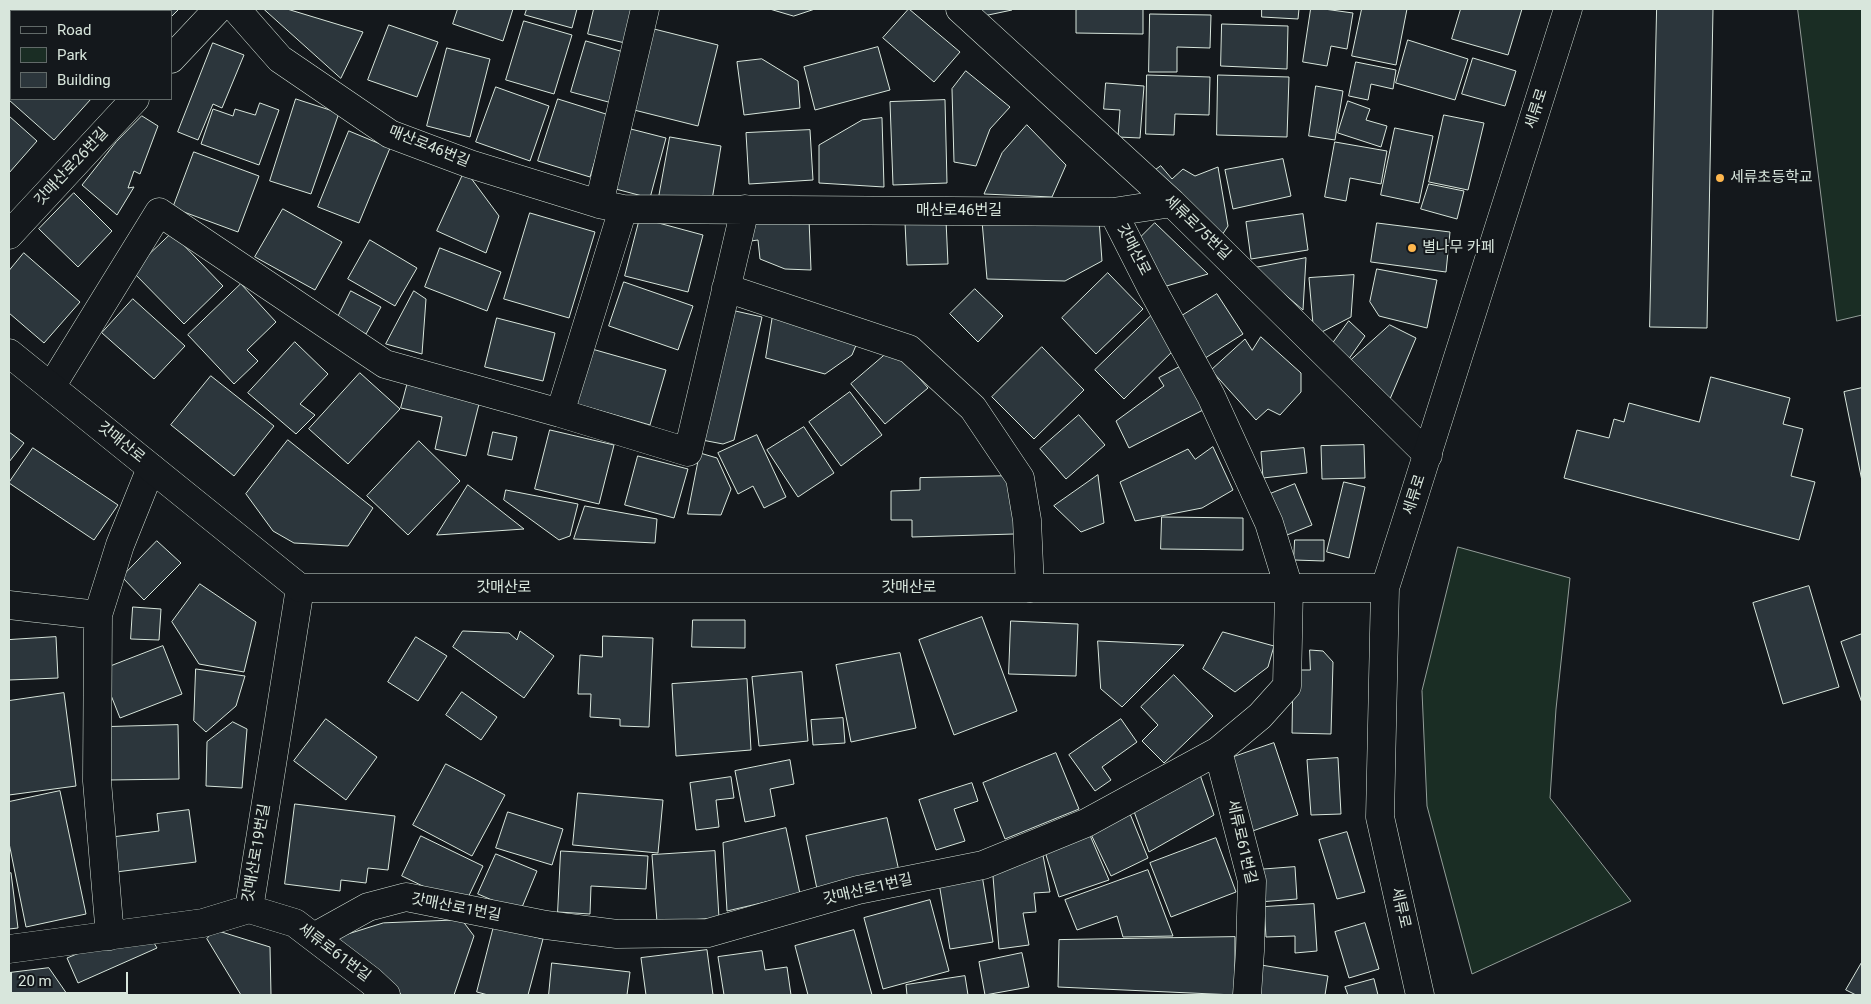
<!DOCTYPE html>
<html>
<head>
<meta charset="utf-8">
<style>
  body { margin:0 }
  #map { position:relative; width:1871px; height:1004px; overflow:hidden; background:#14181c; font-family:Roboto,sans-serif }
  canvas { display:block }
  .frame { position:absolute; inset:0; border:10px solid #d8e6dc; pointer-events:none }
  .legend { position:absolute; left:10px; top:10px; width:162px; height:90px; box-sizing:border-box; background:#14181c; border:1px solid #626a69; margin:0; padding:6px 9px; list-style:none; font-size:15px; color:#d8e6dc }
  .legend li { display:flex; align-items:center; gap:10px; height:25px }
  .legend b { width:25px; border:1px solid #626a69 }
  .scale { position:absolute; left:10px; top:972px; width:118px; height:22px; box-sizing:border-box; border:2px solid #d8e6dc; border-top:0; padding-left:6px; font-size:15px; line-height:18px; white-space:nowrap; color:#d8e6dc; -webkit-text-stroke:4px #14181c; paint-order:stroke }
</style>
</head>
<body>
<div id="map">
<canvas width="1871" height="1004"></canvas>
<div class="frame"></div>
<ul class="legend">
<li><b style="height:6px;background:#14181c"></b>Road</li>
<li><b style="height:14px;background:#1a2d24"></b>Park</li>
<li><b style="height:14px;background:#2c363c"></b>Building</li>
</ul>
<div class="scale">20 m</div>
</div>
<script>
const g = document.querySelector('canvas').getContext('2d');
g.lineJoin = 'round';
function fillPath(path, color) { g.fillStyle = color; g.fill(path, 'evenodd'); }
function strokePath(path, color, width, dash) { g.strokeStyle = color; g.lineWidth = width; g.lineCap = dash ? 'butt' : 'round'; g.setLineDash(dash || []); g.stroke(path); }
function drawText(font, color, halo, rows, align = 'center') {
  g.font = font + ' Roboto,"Noto Sans KR",sans-serif'; g.lineWidth = 4; g.setLineDash([]); g.textBaseline = 'middle'; g.strokeStyle = halo; g.fillStyle = color; for (const [text, x, y, turn = 0] of rows) {
    g.save(); g.translate(x, y); g.rotate((+turn || 0) * Math.PI / 180); g.textAlign = isNaN(turn) ? turn : align; if (halo) g.strokeText(text, 0, 0); g.fillText(text, 0, 0); g.restore();
  }
}
const green = new Path2D(`
  M1798,9h64v306l-25,6z
  M1458,547l112,31 -14,131 -6,89 81,103 -159,73 -45,-168 -5,-115z`);
fillPath(green, '#1a2d24');
strokePath(green, '#939e99', 1);
const building = new Path2D(`
  M9,9h49l-2,2h-45v10l-2,-2z
  M101,9h78l-8,8v-6h-68z
  M264,9h23l76,23 -22,46z
  M458,9h55l-10,32 -50,-17z
  M527,9h50l-5,19 -47,-13z
  M594,9h44l-9,35 -41,-10z
  M770,9h45l-21,7z
  M909,9l51,43 -26,30 -51,-44z
  M972,9h40v1l-38,8z
  M1092,9h51v25l-67,-1v-23z
  M1262,9h37l-1,10 -36,-2z
  M1311,9h13l29,4 -6,36 -16,-3 -4,20 -24,-4z
  M1362,9h45l-11,56 -44,-9z
  M1461,9h61l-14,46 -56,-16z
  M1657,9h56l-6,319 -57,-1z
  M1150,14l61,1 -1,33 -33,-1v25h-28z
  M524,21l48,14 -18,59 -48,-14z
  M1222,24l66,2 -1,43 -66,-3z
  M389,25l49,17 -21,55 -49,-17z
  M650,28l68,17 -20,81 -68,-17z
  M1408,40l60,19 -13,41 -59,-17z
  M586,41l41,12 -15,50 -41,-11z
  M213,43l31,12 -22,53 -9,-4 -15,36 -20,-8z
  M878,47l12,43 -75,20 -11,-43z
  M447,48l43,11 -20,78 -43,-11z
  M1473,58l43,13 -11,35 -43,-12z
  M762,59l36,22 2,27 -56,7 -7,-53z
  M1356,62l40,8 -3,19 -22,-5 -3,16 -19,-4z
  M966,71l44,36 -20,22 -14,37 -22,-4 -2,-73z
  M11,75v24h80l-37,41 -45,-40v-22z
  M1147,75l63,2 -1,38 -34,-1 -1,21 -28,-1z
  M1218,75l71,2 -2,60 -70,-2z
  M1106,83l38,3 -4,52 -22,-1 2,-27 -16,-1z
  M1316,86l27,5 -8,49 -26,-4z
  M496,87l53,19 -19,55 -54,-19z
  M296,99l43,14 -28,81 -41,-13z
  M558,99l51,16 -19,62 -52,-16z
  M945,100l2,83 -54,2 -3,-83z
  M1348,101l22,8 -4,11 21,6 -6,21 -43,-14z
  M260,103l19,7 -20,55 -58,-21 12,-35 20,7 2,-7 20,6z
  M1444,115l40,8 -16,67 -39,-8z
  M9,116l28,25 -28,32z
  M142,116l16,10 -18,48 -6,-3 -6,17 6,-1 -17,28 -35,-30 34,-43z
  M882,118l2,69 -65,-4v-38l43,-25z
  M1027,125l39,40 -14,32 -68,-3 18,-41z
  M623,127l43,11 -16,60 -42,-11z
  M1395,128l38,8 -14,67 -38,-8z
  M810,130l3,50 -64,4 -3,-51z
  M349,131l41,17 -31,75 -41,-16z
  M670,137l51,9 -10,60 -52,-9z
  M1335,142l52,9 -6,33 -31,-6 -4,23 -21,-4z
  M194,152l65,24 -21,56 -65,-24z
  M1283,159l8,37 -58,13 -8,-39z
  M1161,166l11,13 11,-10 12,7 23,-9 10,59 -8,12 -70,-64z
  M465,170l34,46 -13,37 -49,-22z
  M1429,184l35,7 -7,28 -36,-10z
  M74,193l38,38 -34,36 -39,-38z
  M283,209l59,33 -27,48 -60,-33z
  M530,213l65,19 -26,86 -65,-19z
  M1303,214l5,36 -57,9 -5,-37z
  M755,216l54,3 2,51 -26,-1 -25,-10 -2,-19 -7,1z
  M640,218l63,17 -15,57 -63,-16z
  M946,220l2,44 -41,1 -2,-43z
  M1099,220l3,41 -37,20 -78,-2 -5,-58z
  M1155,223l53,51 -45,13 -28,-44z
  M1377,223l73,9 -4,40 -75,-10z
  M172,233l51,53 -39,38 -52,-53z
  M370,240l47,28 -22,38 -47,-27z
  M440,248l61,24 -14,39 -62,-24z
  M24,253l56,49 -36,41 -35,-30v-42z
  M1306,258l-3,52 -49,-42z
  M1377,269l60,11 -10,48 -48,-12 -9,-14z
  M1108,273l35,36 -47,45 -34,-36z
  M1354,275l-3,42 -37,19 -5,-58z
  M624,282l69,24 -15,44 -69,-24z
  M241,284l35,38 -29,28 11,11 -24,23 -46,-49z
  M975,289l28,27 -25,26 -28,-28z
  M351,291l30,16 -15,27 -29,-15z
  M414,291l12,8 -4,55 -36,-10z
  M1217,294l26,40 -44,28 -27,-40z
  M133,299l52,47 -31,33 -52,-46z
  M731,310l31,7 -28,123 -11,4 -21,-4z
  M773,315l86,23 -7,17 -27,19 -59,-16z
  M1151,316l28,29 -55,54 -29,-29z
  M497,318l58,15 -12,48 -58,-14z
  M1349,321l16,15 -19,27 -18,-13z
  M1390,325l26,13 -26,61 -41,-37z
  M1261,337l40,36v19l-21,23 -12,-6 -12,11 -45,-50 34,-31 7,11z
  M295,342l33,32 -28,30 15,11 -19,19 -48,-41z
  M1042,347l42,43 -50,49 -42,-42z
  M893,348l35,40 -43,36 -34,-40z
  M592,349l74,21 -16,55 -73,-21z
  M1185,364l22,44 -78,40 -13,-27 48,-35 -5,-8z
  M360,373l40,36 -52,55 -39,-35z
  M211,376l63,50 -40,50 -63,-51z
  M1711,377l79,21 -7,26 20,5 -12,47 24,6 -16,58 -235,-62 13,-48 32,8 5,-19 10,3 5,-19 70,19z
  M409,378l72,18 -15,60 -31,-7 7,-32 -41,-9z
  M1862,388v93l-18,-89z
  M850,392l32,43 -41,31 -32,-44z
  M1079,415l26,30 -39,34 -26,-30z
  M804,427l30,46 -36,24 -31,-47z
  M550,430l64,15 -15,59 -64,-15z
  M9,432l15,11 -15,19z
  M493,432l24,5 -5,23 -24,-5z
  M757,435l29,62 -22,11 -11,-22 -15,8 -20,-41z
  M288,440l85,68 -25,38 -54,-3 -21,-12 -27,-37z
  M419,441l41,40 -52,54 -41,-39z
  M1364,445l1,33 -43,1 -1,-33z
  M1213,447l20,43 -31,18 -67,13 -15,-39 68,-33 7,10z
  M33,448l85,57 -24,35 -85,-57z
  M1304,448l3,25 -44,5 -2,-26z
  M700,453l17,5 14,31 -10,26 -33,-1z
  M638,456l50,13 -14,49 -49,-13z
  M1098,475l6,48 -23,9 -27,-26z
  M1012,476l2,58 -102,3v-17h-21v-29l29,-1v-12z
  M1344,482l21,5 -16,71 -22,-6z
  M1295,484l17,41 -25,10 -17,-41z
  M468,485l56,44 -87,6z
  M506,490l72,14 -8,32 -11,4 -55,-40z
  M585,506l72,13 -2,24 -81,-4z
  M1162,517l81,1v32l-82,-1z
  M1295,540h29v21l-30,-1z
  M157,541l24,22 -37,37 -22,-23z
  M200,584l56,38 -12,50 -45,-8 -27,-42z
  M1809,586l30,101 -56,17 -30,-101z
  M133,607l28,2 -2,31 -28,-1z
  M982,617l35,94 -63,24 -35,-95z
  M693,620h52v28l-53,-1z
  M1011,621l67,3 -2,52 -67,-2z
  M463,631l46,2 8,7 3,-9 34,25 -30,42 -71,-51z
  M1223,632l51,14 -6,21 -33,25 -32,-23z
  M1862,634v69l-21,-61z
  M603,636l50,2 -4,89 -29,-1v-7l-30,-2 1,-23h-13l2,-39 22,2z
  M56,637l2,41 -49,2v-40z
  M416,637l31,19 -29,45 -30,-19z
  M1098,641l86,4 -62,62 -21,-18z
  M163,646l19,48 -62,24 -19,-48z
  M1310,650l13,1 10,11 -2,72 -39,-1 1,-63h17z
  M900,653l16,75 -65,14 -15,-77z
  M196,669l49,7 -9,30 -30,26 -12,-11z
  M802,672l6,69 -49,5 -7,-69z
  M1174,675l39,41 -49,47 -22,-22 16,-16 -17,-18z
  M747,679l4,71 -75,6 -4,-72z
  M462,692l35,25 -16,23 -35,-25z
  M64,693l12,93 -67,9v-94z
  M843,718l2,25 -32,2 -2,-25z
  M326,719l51,38 -31,43 -52,-39z
  M1121,719l16,23 -35,25 9,13 -16,11 -26,-36z
  M233,722l14,7 -5,59 -36,-2 1,-44z
  M178,725l1,54 -71,1 -1,-53z
  M1274,743l24,72 -51,18 -25,-72z
  M1056,753l23,56 -74,30 -22,-56z
  M1338,758l3,56 -30,1 -4,-55z
  M790,760l4,24 -24,5 5,27 -30,6 -10,-51z
  M446,764l59,31 -33,61 -59,-31z
  M1198,769l16,46 -65,37 -17,-46z
  M731,777l3,21 -18,2 3,27 -23,3 -6,-47z
  M972,783l6,18 -24,8 11,32 -29,9 -17,-50z
  M60,791l26,123 -60,13 -17,-84v-41z
  M578,793l85,7 -5,53 -85,-8z
  M295,804l100,12 -7,54 -20,-2 -2,15 -25,-3 -1,11 -55,-7z
  M1128,809l20,49 -37,18 -24,-50z
  M189,810l7,52 -80,10 -4,-35 47,-6 -2,-17z
  M508,812l55,17 -11,36 -56,-17z
  M887,818l12,53 -82,18 -11,-53z
  M1086,826l23,54 -50,17 -17,-55z
  M786,828l14,66 -73,17 -4,-68z
  M1347,832l18,60 -28,7 -18,-59z
  M421,836l62,30 -19,40 -62,-30z
  M1216,838l20,54 -65,25 -21,-54z
  M1041,845l9,47 -16,1 2,19 -13,1 6,32 -30,4 -7,-85z
  M561,851l87,5 -2,33 -55,-3 -1,28 -32,-2z
  M715,851l4,67 -62,4 -5,-67z
  M496,854l41,17 -17,41 -42,-18z
  M1295,867l2,32 -38,3 -3,-32z
  M1148,870l25,66 -50,1 -6,-21 -40,14 -12,-30z
  M11,873l7,55 -9,1v-55z
  M982,875l11,67 -43,7 -11,-66z
  M930,900l19,71 -66,18 -19,-71z
  M1314,904l3,47 -22,2v-17l-29,1 -2,-30z
  M462,920l12,16 -20,59h-52l-67,-57 48,-15z
  M1365,923l14,46 -30,9 -14,-46z
  M494,926l49,13 -15,56h-40l-11,-3z
  M215,930l55,17 1,48h-30l-34,-56z
  M854,930l18,65h-64l-13,-49z
  M150,936l7,12 -79,35 -11,-25 34,-14z
  M1235,937v58l-177,-8 1,-47z
  M707,950l6,45h-67l-5,-37z
  M762,951l3,19 22,-3 4,28h-67l-6,-38z
  M1022,953l7,34 -44,8 -6,-33z
  M1862,962v33h-6l-10,-5z
  M552,963l78,9 -3,23h-78z
  M1261,965l67,11 -3,19h-69z
  M49,968l18,26 -58,1v-22z
  M965,976l3,19h-61l-1,-10z
  M1374,979l4,16h-30l-3,-8z`);
fillPath(building, '#2c363c');
strokePath(building, '#d8e6dc', 1);
const minor = new Path2D(`
  M236,9l44,50 110,75 80,30 129,40 24,5 490,3 59,-9
  M960,9l212,194 256,252
  M171,59l47,-50
  M599,204l46,-195
  M9,235l126,-136
  M726,288l183,61 64,59 47,70 7,42 3,68
  M51,387l108,-175 226,152 175,49 128,39 57,-243
  M560,413l63,-204
  M9,605l89,10
  M1218,751l34,130 -2,70 -3,44
  M249,909l51,-321
  M249,909l46,14 76,58 15,14
  M110,936l-13,-155 1,-166 22,-70 31,-77
  M314,937l54,-30 38,-10 140,28 71,9 91,-1 150,-43 125,-25 103,-42 132,-72 42,-35 27,-30 2,-98 -20,-65 -58,-127 -61,-111 -37,-73
  M9,949l194,-26 46,-14`);
const tertiary = new Path2D(`
  M9,353l291,235h1085
  M1420,995l-40,-178 5,-229 183,-579`);
strokePath(minor, '#d8e6dc', 29);
strokePath(tertiary, '#d8e6dc', 29);
strokePath(minor, '#14181c', 28);
strokePath(tertiary, '#14181c', 28);
for (const [x, y, r, color] of [
  [1720,178,5,"#ffb74d"],
  [1412,248,5,"#ffb74d"]
]) { const dot = new Path2D(); dot.arc(x, y, r, 0, 2 * Math.PI); g.fillStyle = color; g.fill(dot); strokePath(dot, '#14181c', 2); }
drawText('15px', '#d8e6dc', '#14181c', [
  ["세류로",1537,109,-72],
  ["매산로46번길",429,147,22],
  ["갓매산로26번길",72,167,-47],
  ["매산로46번길",959,211],
  ["세류로75번길",1197,228,44],
  ["갓매산로",1133,250,63],
  ["갓매산로",121,443,39],
  ["세류로",1415,495,-72],
  ["갓매산로",504,588],
  ["갓매산로",909,588],
  ["세류로61번길",1241,842,77],
  ["갓매산로19번길",257,853,-80],
  ["갓매산로1번길",868,890,-13],
  ["갓매산로1번길",456,908,11],
  ["세류로",1400,908,77],
  ["세류로61번길",334,953,37]
]);
drawText('15px', '#d8e6dc', '#14181c', [
  ["세류초등학교",1730,178],
  ["별나무 카페",1422,248]
], 'left');
</script>
</body>
</html>
